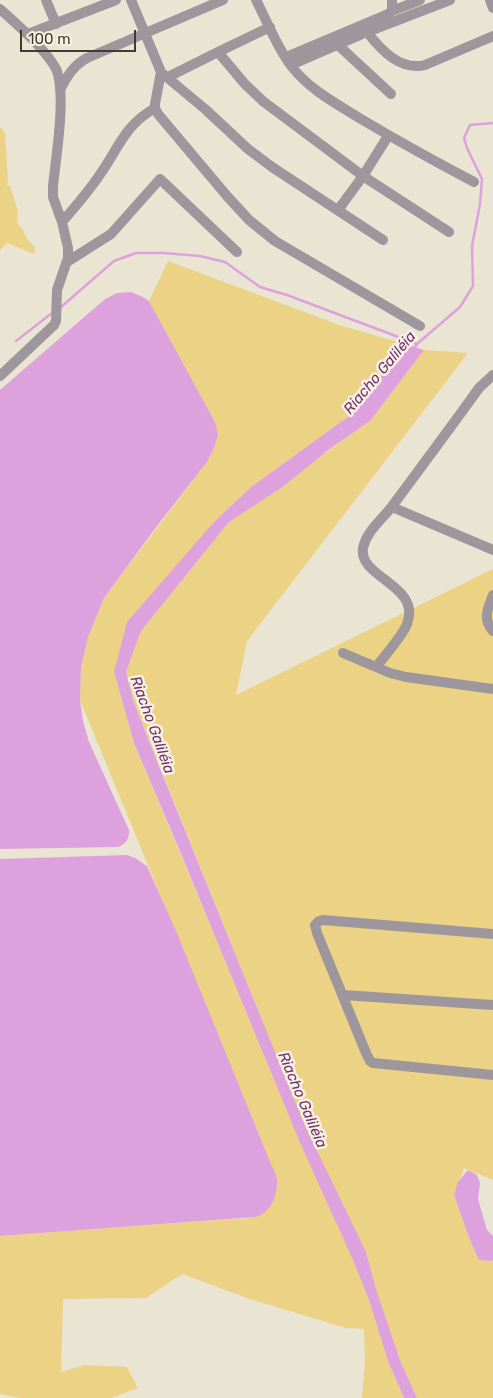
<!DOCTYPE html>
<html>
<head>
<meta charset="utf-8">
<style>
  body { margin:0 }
  #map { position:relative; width:493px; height:1398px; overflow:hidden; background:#eae4d2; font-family:Rubik,sans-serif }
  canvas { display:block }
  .scale { position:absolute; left:20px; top:30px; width:116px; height:22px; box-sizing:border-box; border:2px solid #3d3b34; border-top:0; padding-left:6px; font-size:15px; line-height:18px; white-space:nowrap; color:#3d3b34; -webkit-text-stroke:4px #f7f1e0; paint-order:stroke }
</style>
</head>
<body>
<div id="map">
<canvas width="493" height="1398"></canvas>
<div class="scale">100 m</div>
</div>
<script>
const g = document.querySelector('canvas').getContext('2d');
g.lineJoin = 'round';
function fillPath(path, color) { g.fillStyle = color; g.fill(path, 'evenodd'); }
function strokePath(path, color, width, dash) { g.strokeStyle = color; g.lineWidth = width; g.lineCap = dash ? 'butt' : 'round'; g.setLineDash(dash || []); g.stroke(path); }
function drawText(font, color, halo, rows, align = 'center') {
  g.font = font + ' Rubik,sans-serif'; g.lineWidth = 5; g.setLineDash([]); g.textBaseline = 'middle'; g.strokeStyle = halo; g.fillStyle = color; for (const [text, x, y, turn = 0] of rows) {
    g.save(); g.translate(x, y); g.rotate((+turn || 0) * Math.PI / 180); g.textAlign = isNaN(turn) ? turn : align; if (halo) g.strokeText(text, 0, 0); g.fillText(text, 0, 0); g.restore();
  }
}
fillPath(new Path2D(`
  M0,127l5,6 3,45 -1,7 3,1 8,25 -1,12 6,7 3,8 9,9 -1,7 -27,-11 -7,7z
  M168,261l171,64 66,19 -49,67 -105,76 -37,35 -100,150 20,71 138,330 81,187 16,40 19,61 16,37h-42l3,-35 -1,-34 -18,-1 -96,-29 -68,-25 -36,24 -83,1 -2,73 23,-7 43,2 11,21 -27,10h-92l-19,-4v-158l231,-17h14l26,-55 -191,-464 1,-32 7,-31 16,-39 103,-136 7,-14 1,-26 -66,-121z
  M424,350l44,3 -221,288 -11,54 257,-126v611l-29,-12 -10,27c8,22 15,44 25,65l12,1 2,-1v138h-76l-17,-38 -23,-68 -11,-40 -67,-129 -39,-108 -127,-315 -7,-28 15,-41 88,-109 141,-101z`), '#ebd284');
fillPath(new Path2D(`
  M131,292l10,4 8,5 66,121 3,13 -4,13 -7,14 -50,64 -53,72 -16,39 -7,31 -1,32 3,21 6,21 40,88c0,9 -2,13 -11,17l-118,2v-459l105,-91 12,-6z
  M405,344l19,6 -54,71 -39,27 -50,40 -52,34 -88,109 -15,41 7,28 26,66 146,360 61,126 11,40 23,68 17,38h-13l-16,-37 -19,-61 -16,-40 -52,-115 -122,-296 -45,-106 -20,-71 13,-50 87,-100 37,-35 105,-76z
  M127,855l8,3 12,8 29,65 95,233c2,5 5,10 6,15 1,16 -6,34 -22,38l-255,19v-377z
  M468,1170l9,5 3,8 -2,16 9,31 6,6v24l-2,1 -12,-1c-10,-20 -17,-43 -25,-65l4,-13z`), '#dda2dd');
strokePath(new Path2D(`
  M61,307l53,-46 22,-8h27l37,3 25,6 35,25 27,8 130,49
  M16,341l36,-28
  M413,350l4,-6 43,-37 13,-21 -1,-40 8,-42 2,-25 -15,-31 -3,-10 6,-13 23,-2`), '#dda2dd', 2.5);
strokePath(new Path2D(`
  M46,0l10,24
  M131,0l30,72 -6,32v4l3,6 69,82 22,24 26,21 145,85
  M256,0c11,21 21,48 36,67 18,23 45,37 69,52 37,22 75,43 113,63
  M490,0l3,8
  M0,9c16,14 49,43 57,62 9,27 -1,86 -4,115v11l9,25 6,26v10l-11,32 -1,31 -2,4 -54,51
  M392,11l28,-11
  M367,32l83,-32
  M28,34l88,-34
  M338,45l53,49
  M218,52l52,-25
  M286,57l102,-43 4,-3v-11
  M291,65l76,-33c14,18 33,39 58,33l68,-29
  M163,74l42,35 43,40 24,18 111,73
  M168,77l50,-25 26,31 20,19 99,74 86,56
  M60,90c7,-14 14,-25 27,-32l136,-58
  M338,210l25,-34 25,-40
  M62,222c14,-16 27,-31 39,-49 18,-26 24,-48 54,-65
  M67,262l44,-28 49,-55 77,73
  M392,507l101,43
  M493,595c-5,13 -11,24 0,36
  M343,653l47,20 16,4 87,12
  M376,667c8,-10 27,-32 31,-43 15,-39 -49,-46 -44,-76 4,-18 20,-29 30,-43 29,-39 58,-78 86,-117l14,-13
  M493,934l-170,-14 -4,1 -4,4 2,8 49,120 4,8 3,2 120,12
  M343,995l150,10`), '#9d979d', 10);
drawText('italic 15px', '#743077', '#f7f1e0', [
  ["Riacho Galiléia",380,373,-50],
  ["Riacho Galiléia",152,725,70],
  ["Riacho Galiléia",302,1100,67]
]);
</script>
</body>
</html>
